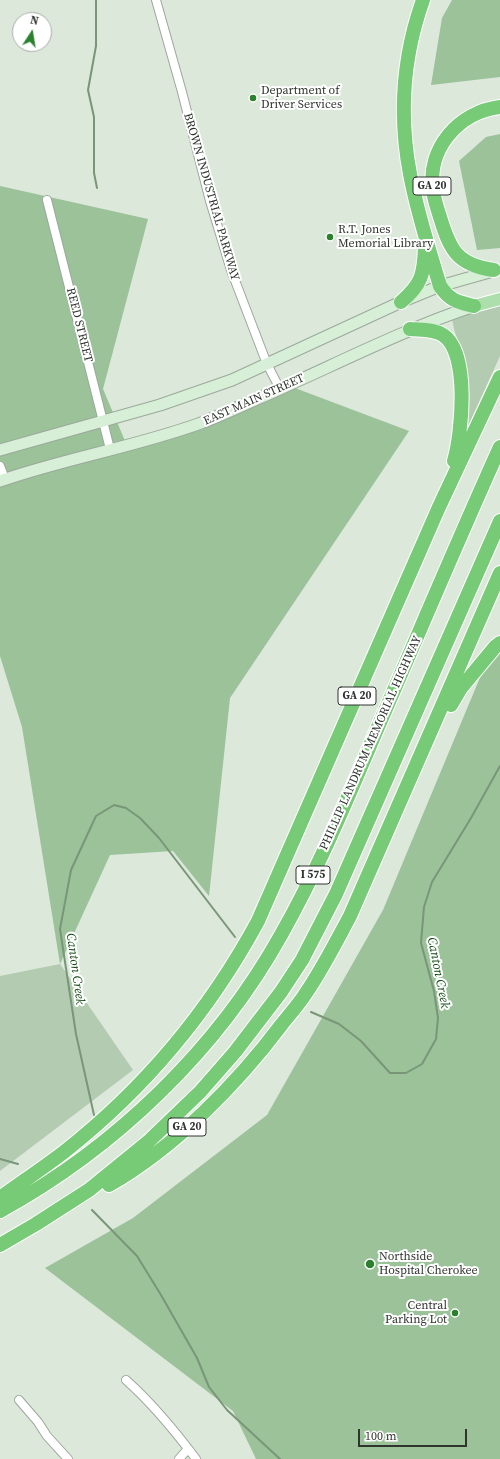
<!DOCTYPE html>
<html>
<head>
<meta charset="utf-8">
<style>
  body { margin:0 }
  #map { position:relative; width:500px; height:1459px; overflow:hidden; background:#dbe8da; font-family:"Source Serif 4",serif }
  canvas { display:block }
  .north { position:absolute; left:12px; top:12px; width:40px; height:40px; box-sizing:border-box; background:#fff; border:1px solid #acaeac; border-radius:50%; rotate:12deg; font-size:11px; font-weight:700; line-height:16px; text-align:center; color:#2f342f }
  .north::after { content:''; display:block; margin:auto; width:14px; height:18px; background:#2b812e; clip-path:polygon(50% 0,100% 100%,50% 72%,0 100%) }
  .scale { position:absolute; left:358px; top:1429px; width:109px; height:18px; box-sizing:border-box; border:2px solid #2f342f; border-top:0; padding-left:5px; font-size:12px; line-height:14px; white-space:nowrap; color:#2f342f; -webkit-text-stroke:3px #fff; paint-order:stroke }
</style>
</head>
<body>
<div id="map">
<canvas width="500" height="1459"></canvas>
<div class="north">N</div>
<div class="scale">100 m</div>
</div>
<script>
const g = document.querySelector('canvas').getContext('2d');
g.lineJoin = 'round';
function fillPath(path, color) { g.fillStyle = color; g.fill(path, 'evenodd'); }
function strokePath(path, color, width, dash) { g.strokeStyle = color; g.lineWidth = width; g.lineCap = dash ? 'butt' : 'round'; g.setLineDash(dash || []); g.stroke(path); }
function drawText(font, color, halo, rows, align = 'center') {
  g.font = font + ' "Source Serif 4",serif'; g.lineWidth = 4; g.setLineDash([]); g.textBaseline = 'middle'; g.strokeStyle = halo; g.fillStyle = color; for (const [text, x, y, turn = 0] of rows) {
    g.save(); g.translate(x, y); g.rotate((+turn || 0) * Math.PI / 180); g.textAlign = isNaN(turn) ? turn : align; if (halo) g.strokeText(text, 0, 0); g.fillText(text, 0, 0); g.restore();
  }
}
fillPath(new Path2D(`
  M500,305v51l-35,77 -4,-82 -7,-22 -2,-11z
  M60,964l73,106 -133,101v-195z`), '#b2cbb1');
fillPath(new Path2D(`
  M452,0h48v77l-69,8 11,-67z
  M500,134v114l-23,2 -18,-89 27,-24z
  M0,186l148,33 -45,170 25,59 151,-66 130,49 -179,267 -21,198 -36,-45 -63,4 -50,109 -38,-237 -22,-71z
  M500,641v818h-244l-23,-48 -188,-143 88,-50 134,-103 116,-205 111,-266z`), '#9bc299');
strokePath(new Path2D(`
  M96,0v46l-8,44 6,27v56l3,15
  M311,1012l28,12 22,17 29,32h16l16,-9 14,-25 2,-21 -4,-27 -13,-48 3,-36 8,-25 39,-64 29,-52
  M94,1115l-18,-81 -16,-105 11,-59 25,-54 18,-11 12,3 14,10 19,20 76,99
  M0,1159l18,5
  M92,1210l45,46 24,39 36,63 12,29 18,23 53,49`), '#799678', 2);
const minor = new Path2D(`
  M156,0l26,92 28,109 21,69 36,94 13,25
  M47,200l63,249
  M0,466l5,13
  M126,1380c27,24 49,51 70,79
  M19,1400l19,22 9,14 21,23
  M179,1459l7,-8h4`);
const secondary = new Path2D(`
  M0,450l160,-45 72,-25 169,-78 39,-16 53,-15
  M0,481c66,-23 135,-34 201,-58 19,-7 38,-16 56,-24 72,-31 142,-68 217,-93`);
const primary = new Path2D(`
  M474,306l26,-7`);
const motorway = new Path2D(`
  M423,0c-20,56 -24,116 -13,174 7,38 19,75 30,112 10,15 18,16 34,20
  M494,270c-37,-5 -44,-20 -54,-53 -3,-9 -6,-18 -7,-27 -6,-42 26,-78 67,-83
  M401,302c21,-18 23,-28 24,-55
  M410,329c11,1 24,0 33,6 27,17 19,99 11,126
  M451,705l10,-17 34,-41 5,-4
  M109,1185c65,-37 128,-101 173,-161 8,-10 17,-20 24,-31 17,-25 30,-51 44,-77l150,-343
  M0,1198c22,-16 43,-30 64,-46 80,-63 146,-142 194,-231l181,-414 61,-130
  M0,1211c115,-63 217,-161 281,-276 38,-67 67,-138 97,-208 41,-94 80,-187 122,-280
  M0,1245l36,-21 53,-34 59,-48 52,-50 35,-40 46,-60 21,-32 34,-66 164,-373`);
strokePath(minor, '#9ba89b', 10);
strokePath(secondary, '#9ba89b', 13);
strokePath(primary, '#fff', 14);
strokePath(motorway, '#fff', 16);
strokePath(minor, '#fff', 8);
strokePath(secondary, '#d6efd6', 11);
strokePath(primary, '#addfad', 12);
strokePath(motorway, '#77ca76', 14);
for (const [x, y, r, color] of [
  [253,98,4,"#2b812e"],
  [330,237,4,"#2b812e"],
  [370,1264,5,"#2b812e"],
  [455,1313,4,"#2b812e"]
]) { const dot = new Path2D(); dot.arc(x, y, r, 0, 2 * Math.PI); g.fillStyle = color; g.fill(dot); strokePath(dot, '#fff', 1.5); }
for (const [x, y, w] of [
  [432,186,38],
  [357,696,38],
  [313,875,34],
  [187,1127,38]
]) { const box = new Path2D(); box.roundRect(x - w / 2, y - 9, w, 18, 3); g.fillStyle = '#fff'; g.fill(box); strokePath(box, '#2f342f', 1); }
drawText('bold 11px', '#2f342f', null, [
  ["GA 20",432,186],
  ["GA 20",357,696],
  ["I 575",313,875],
  ["GA 20",187,1127]
]);
drawText('12px', '#2f342f', '#fff', [
  ["Department of",261,91],
  ["Driver Services",261,105],
  ["R.T. Jones",338,230],
  ["Memorial Library",338,244],
  ["Northside",379,1257],
  ["Hospital Cherokee",379,1271],
  ["Central",447,1306,"right"],
  ["Parking Lot",447,1320,"right"]
], 'left');
drawText('12px', '#2f342f', '#fff', [
  ["BROWN INDUSTRIAL PARKWAY",211,197,74],
  ["REED STREET",79,325,76],
  ["EAST MAIN STREET",254,400,-24],
  ["PHILLIP LANDRUM MEMORIAL HIGHWAY",371,743,-66]
]);
drawText('italic 13px', '#164d18', '#fff', [
  ["Canton Creek",75,969,82],
  ["Canton Creek",438,973,79]
]);
</script>
</body>
</html>
